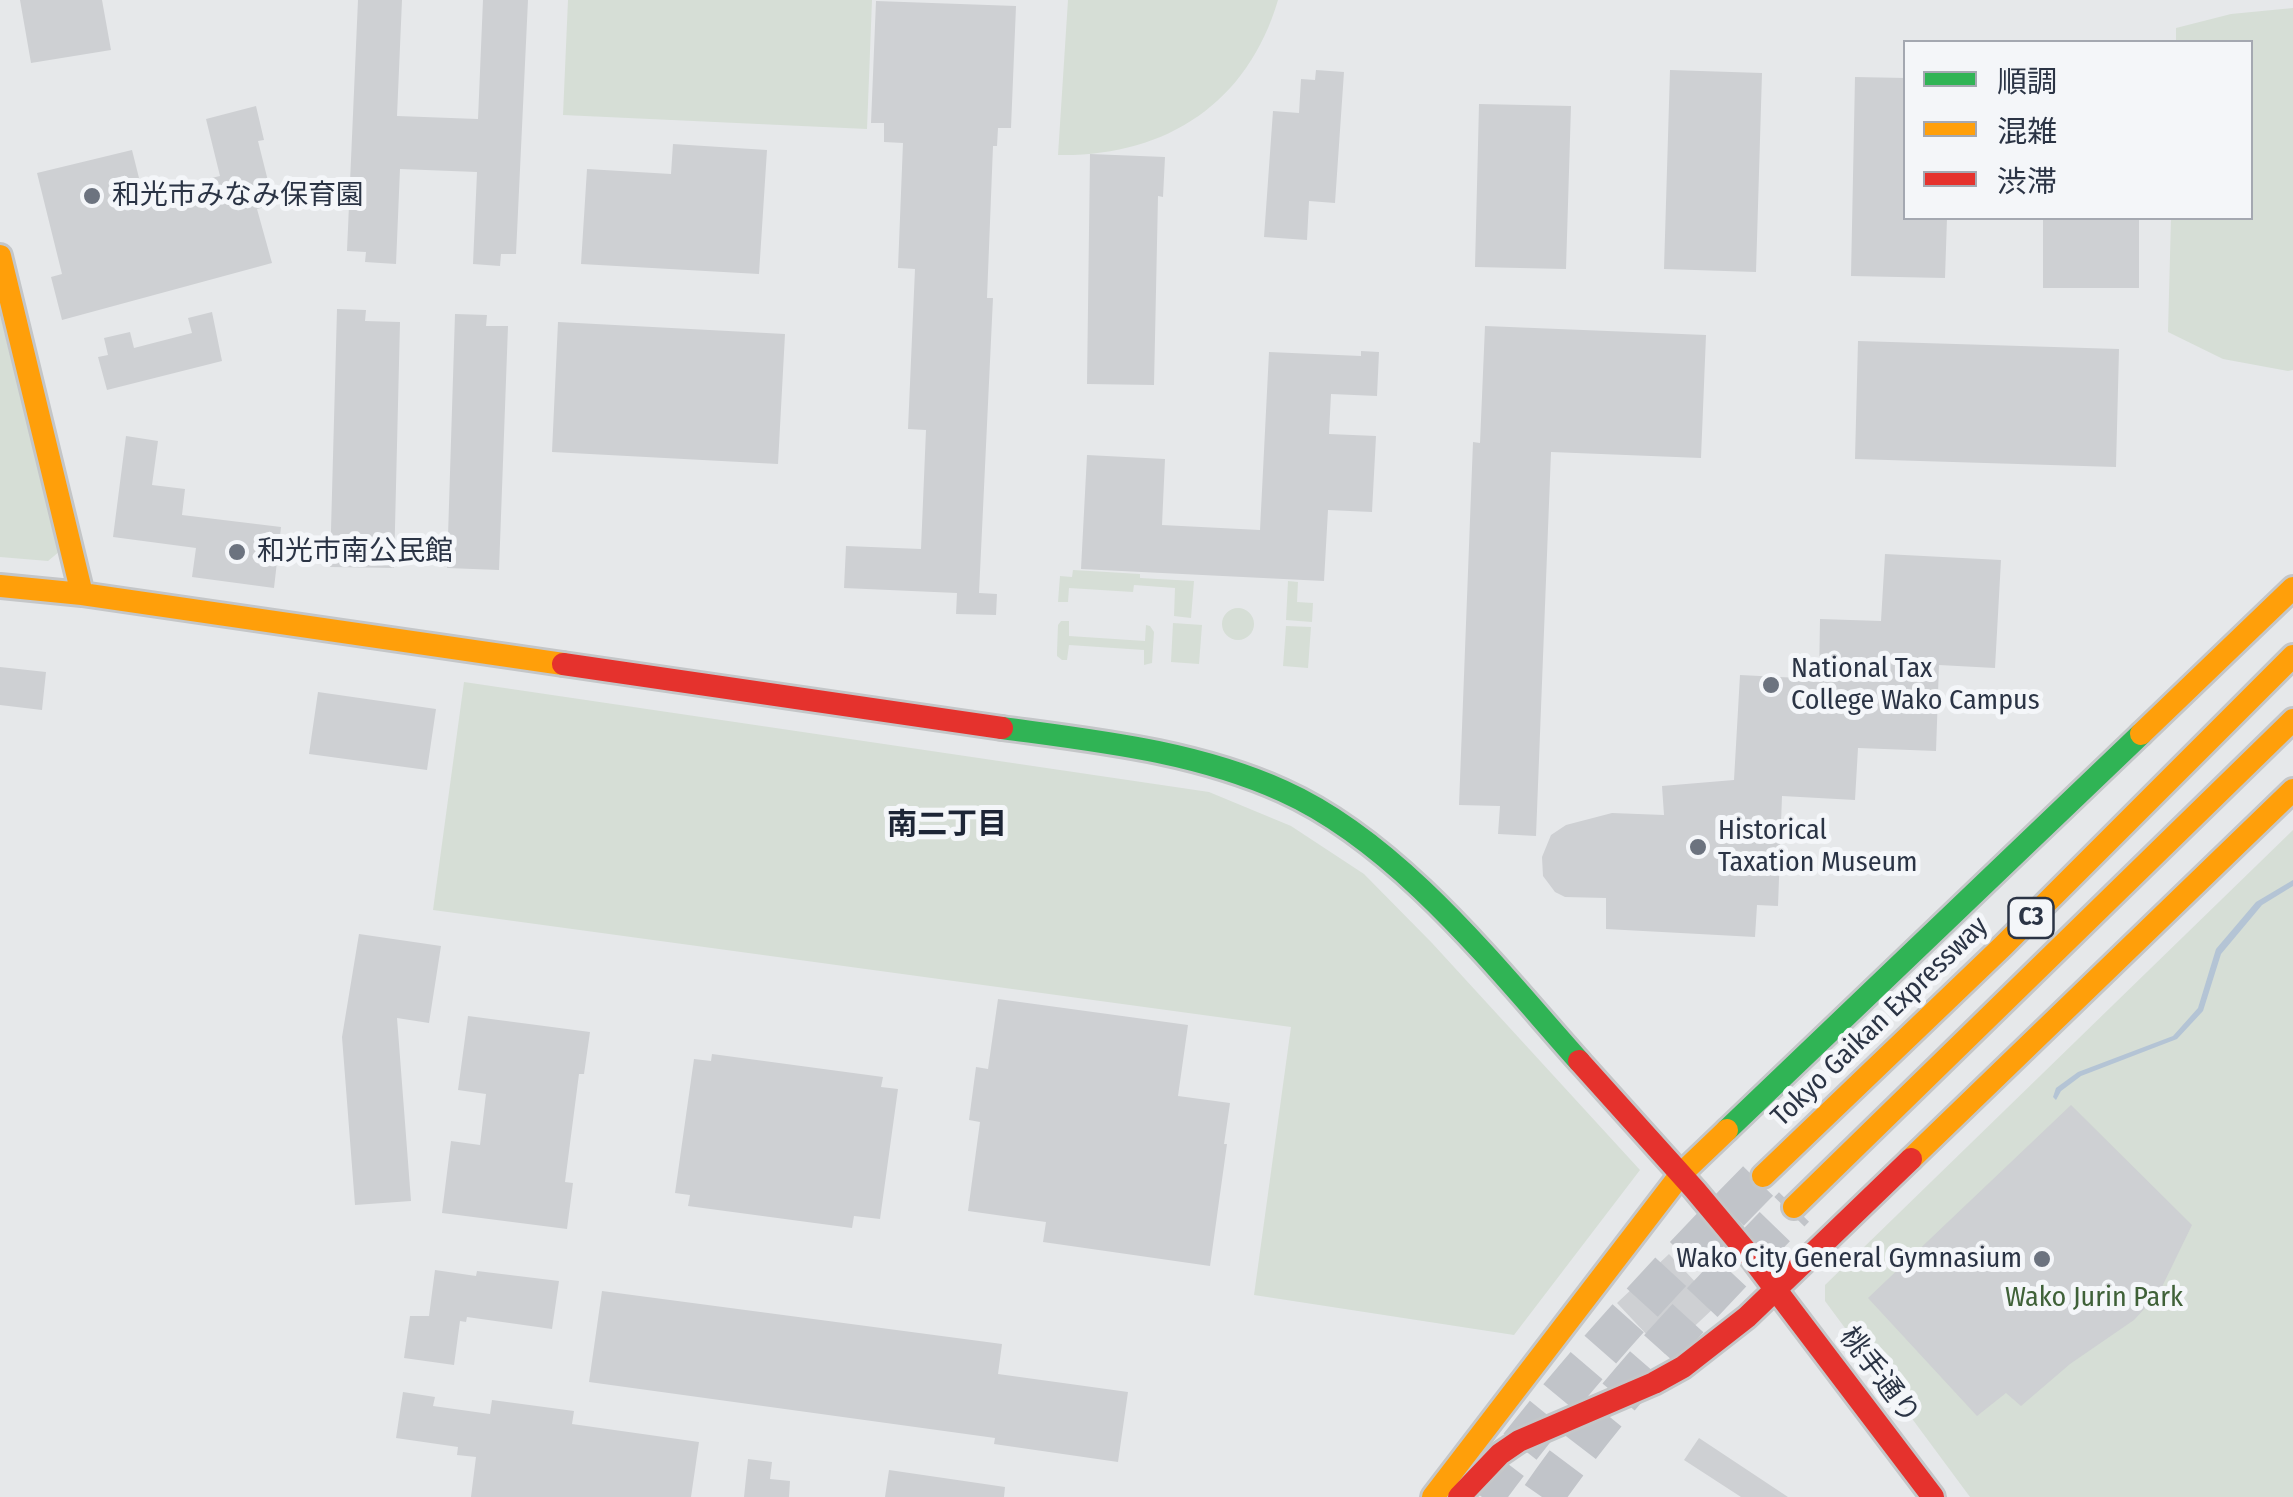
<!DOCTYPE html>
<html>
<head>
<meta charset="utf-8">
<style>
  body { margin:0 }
  #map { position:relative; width:2293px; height:1497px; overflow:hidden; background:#e6e8ea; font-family:"Fira Sans Condensed","Noto Sans JP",sans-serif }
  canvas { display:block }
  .legend { position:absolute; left:1903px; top:40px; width:350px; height:180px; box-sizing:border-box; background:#f4f6f9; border:2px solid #a4a8b1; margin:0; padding:12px 18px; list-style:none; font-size:30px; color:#2b3445 }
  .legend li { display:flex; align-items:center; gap:20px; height:50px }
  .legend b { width:50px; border:2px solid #a4a8b1 }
</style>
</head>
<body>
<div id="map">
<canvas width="2293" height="1497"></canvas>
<ul class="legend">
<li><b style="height:12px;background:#30b455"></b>順調</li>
<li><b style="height:12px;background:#ff9f0a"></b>混雑</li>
<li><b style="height:12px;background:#e5322d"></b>渋滞</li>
</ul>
</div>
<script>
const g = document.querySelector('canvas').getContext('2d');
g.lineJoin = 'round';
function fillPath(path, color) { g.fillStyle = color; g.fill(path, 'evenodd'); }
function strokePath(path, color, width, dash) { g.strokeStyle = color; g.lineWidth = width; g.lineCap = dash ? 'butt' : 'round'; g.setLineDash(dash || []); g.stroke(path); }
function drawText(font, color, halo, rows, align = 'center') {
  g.font = font + ' "Fira Sans Condensed","Noto Sans JP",sans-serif'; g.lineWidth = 10; g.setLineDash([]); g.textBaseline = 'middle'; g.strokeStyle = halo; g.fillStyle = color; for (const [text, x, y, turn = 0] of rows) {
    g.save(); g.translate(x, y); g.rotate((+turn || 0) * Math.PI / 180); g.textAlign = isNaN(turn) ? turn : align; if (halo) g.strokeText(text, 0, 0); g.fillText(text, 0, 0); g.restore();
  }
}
fillPath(new Path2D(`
  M568,0h304l-5,129 -304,-14z
  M1068,0h210c-31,105 -114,157 -220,155z
  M2293,8v362l-5,1 -65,-12 -55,-27 3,-114h79v-176h-74v-14l55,-14z
  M0,315l60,236 -12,10 -48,-4z
  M1073,570l67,4v4l54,3 -3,37 -17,-2 1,-28 -41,-3 -1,7 -64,-4 -1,14h-10l2,-26 12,1z
  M1288,581l10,1 -1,20 16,1 -1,19 -26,-2z
  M1222 624a16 16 0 1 1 32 0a16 16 0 1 1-32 0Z
  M1061,621h8v15l76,5 1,-16 4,1 4,6 -2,31 -8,2v-15l-75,-5 -2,15h-5l-5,-4v-4l1,-27z
  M1173,623l29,2 -3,39 -28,-2z
  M1286,626l25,1 -3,41 -25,-2z
  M464,682l745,110 82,34 73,48 68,69 208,227 -126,165 -260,-40 37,-268 -858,-117z
  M2293,830v667h-323l-145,-196v-16z`), '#d6ded6');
fillPath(new Path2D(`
  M2293,880v6l-31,19 -41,49 -18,57 -26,28 -96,37 -20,15 -5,9 -3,-3 3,-9 22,-16 95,-36 25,-28 18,-59 40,-47z`), '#b4c4d5');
fillPath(new Path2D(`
  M20,0h82l9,50 -80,13z
  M358,0h44l-5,116 81,3 5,-119h45l-12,254h-15l-1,12 -27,-2 4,-92 -77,-3 -4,95 -31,-2 1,-10 -19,-1z
  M876,1l140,5 -5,122h-13l-1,18h-4l-6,152h6l-14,295 18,1 -1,21 -40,-1 1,-21 -113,-5 2,-42 75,3 5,-119 -18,-1 7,-160 -17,-1 5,-125 -19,-1v-19h-13z
  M1316,70l28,2 -9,131 -26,-2 -2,39 -43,-3 9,-126 26,2 2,-34 14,1z
  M1670,70l92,3 -6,199 -92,-3z
  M1855,77l51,1v140h41l-2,60 -94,-2z
  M1479,104l92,2 -5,163 -91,-2z
  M256,106l8,34 -6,1 10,40 -8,2 5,24 -8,2 15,54 -210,57 -11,-43 11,-3 -25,-101 95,-23 11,44 77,-18 -14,-57z
  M673,144l94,6 -8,124 -178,-10 6,-95 84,5z
  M1090,154l75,3 -2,40 -5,-1 -4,189 -67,-1z
  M2043,218h96v70h-96z
  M337,309l29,1 -1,11 35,1 -6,246 -64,-1z
  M212,312l10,49 -115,29 -9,-33 10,-2 -4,-17 26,-6 4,16 58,-15 -4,-15z
  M455,314l32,1 -1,11h22l-9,244 -52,-2z
  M558,322l227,12 -7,130 -226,-12z
  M1485,326l221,9 -5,123 -150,-6 -15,384 -38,-2 2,-28 -41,-1 14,-363 7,1z
  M1858,341l261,8 -3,118 -261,-8z
  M1361,351l18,1 -2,44 -46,-2 -2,40 47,2 -4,76 -44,-2 -4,71 -243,-12 6,-114 78,4 -3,66 98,5 9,-178 92,4z
  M126,436l32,5 -6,44 33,4 -3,26 99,12 -7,61 -82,-11 4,-29 -83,-11z
  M1885,554l116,6 -6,108 -56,-3 -3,86 -78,-3 -3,52 -73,-4 -4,110 -21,-1 -2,32 -149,-8v-31l-41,-1 -10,-5 -12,-16 -1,-19 9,-22 15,-10 46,-12 52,2 -2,-29 72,-6 6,-105 79,4 1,-60 61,2z
  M0,667l46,5 -4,38 -42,-5z
  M318,692l118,17 -9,61 -118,-16z
  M359,934l82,12 -12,77 -32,-5 14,183 -56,4 -13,-168z
  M998,999l190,26 -10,71 52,7 -6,41h3l-17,122 -167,-24 3,-20 -78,-11 12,-89 -11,-2 7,-53 12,2z
  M468,1016l122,16 -6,42h-5l-14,108 8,1 -6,46 -125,-16 9,-72 29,4 6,-51 -28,-4z
  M712,1054l171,23 -2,10 17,2 -18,130 -26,-3 -2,12 -164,-22 2,-11 -15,-2 19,-134 17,2z
  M2071,1105l121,120 -33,68 -25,27 -64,44 -49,42 -15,-13 -29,23 -109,-118z
  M1669,1254l48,51 -52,49 -48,-51z
  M435,1270l41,6 1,-5 82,10 -7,48 -85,-12 -1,5 -6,-1 -6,44 -50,-7 6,-42h19z
  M602,1291l400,53 -4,30 130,18 -10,70 -124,-18 1,-6 -406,-56z
  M403,1392l32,5 -2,9 57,8 2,-14 82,11 -2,13 127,18 -8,55h-220l5,-40 -19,-2 1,-8 -62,-9z
  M1699,1438l89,59h-47l-57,-37z
  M748,1459l24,3 -2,17 20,2 -1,16h-45z
  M889,1470l116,17 -1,10h-119z`), '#ced0d3');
strokePath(new Path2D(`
  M1482,1497c84,-115 181,-220 281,-321
  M1542,1497c72,-104 164,-200 252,-290`), '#c1c4c9', 42, [42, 21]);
const fast = new Path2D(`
  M1002,728c95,13 192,23 281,63 116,52 213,177 296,270
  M1727,1130l414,-396`);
const slow = new Path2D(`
  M0,256l82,338
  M0,586l82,8 481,70
  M2141,734l152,-146
  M1911,1159l382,-369
  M1763,1176l240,-230 290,-290
  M1794,1207l499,-487
  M1433,1497l248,-323 46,-44`);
const jam = new Path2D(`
  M563,664l439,64
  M1579,1061l116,129 56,67 182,240
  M1459,1497l41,-43 19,-13 135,-58 29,-16 64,-50 164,-158`);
strokePath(fast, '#c4c6c8', 28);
strokePath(slow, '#c4c6c8', 28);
strokePath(jam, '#c4c6c8', 28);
strokePath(fast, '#30b455', 22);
strokePath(slow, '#ff9f0a', 22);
strokePath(jam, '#e5322d', 22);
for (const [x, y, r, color] of [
  [92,196,10,"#6c737f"],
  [237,552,10,"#6c737f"],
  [1771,685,10,"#6c737f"],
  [1698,847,10,"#6c737f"],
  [2042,1259,10,"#6c737f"]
]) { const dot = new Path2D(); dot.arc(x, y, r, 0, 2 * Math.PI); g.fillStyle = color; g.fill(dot); strokePath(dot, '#f4f6f9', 4); }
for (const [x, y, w] of [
  [2031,918,45]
]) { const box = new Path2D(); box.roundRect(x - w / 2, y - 20, w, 40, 8); g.fillStyle = '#f4f6f9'; g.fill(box); strokePath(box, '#2b3445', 2.5); }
drawText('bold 25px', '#2b3445', null, [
  ["C3",2031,918]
]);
drawText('28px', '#2b3445', '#f4f6f9', [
  ["和光市みなみ保育園",112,196],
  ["和光市南公民館",257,552],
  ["National Tax",1791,669],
  ["College Wako Campus",1791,701],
  ["Historical",1718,831],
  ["Taxation Museum",1718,863],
  ["Wako City General Gymnasium",2022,1259,"right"]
], 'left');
drawText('28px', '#2b3445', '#f4f6f9', [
  ["Tokyo Gaikan Expressway",1880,1022,-44],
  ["桃手通り",1879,1376,53]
]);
drawText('28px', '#3f6138', '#f4f6f9', [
  ["Wako Jurin Park",2094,1298]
]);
drawText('bold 30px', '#1d2536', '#f4f6f9', [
  ["南二丁目",947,826]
]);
</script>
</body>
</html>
